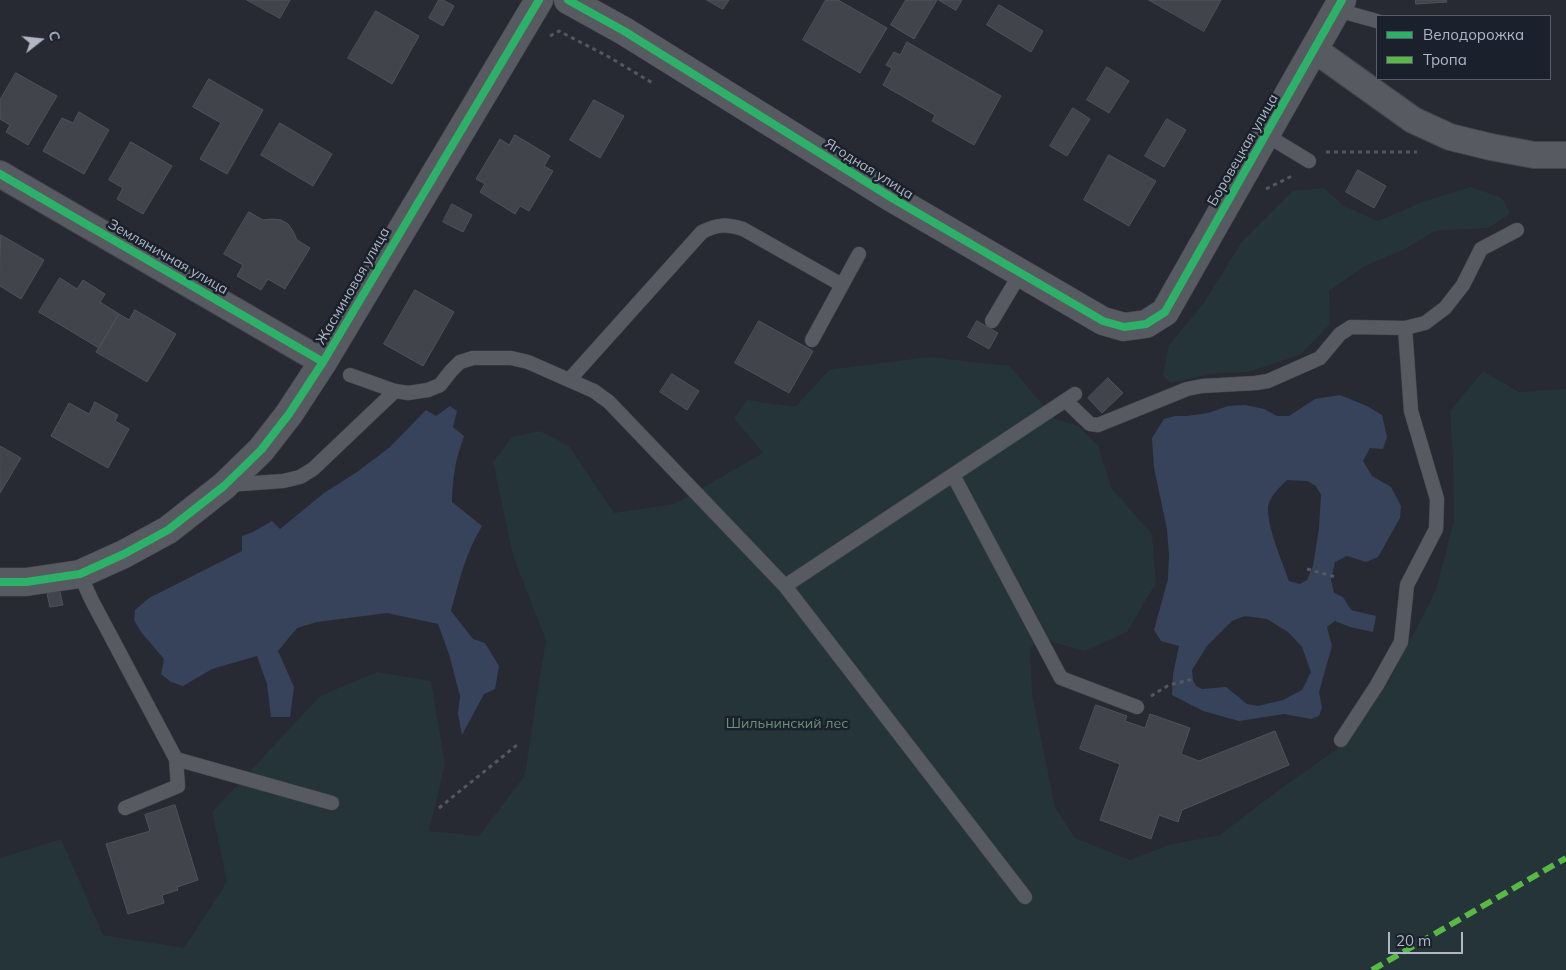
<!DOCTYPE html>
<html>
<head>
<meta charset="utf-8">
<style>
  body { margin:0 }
  #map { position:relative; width:1566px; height:970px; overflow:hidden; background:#272a32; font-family:Mulish,sans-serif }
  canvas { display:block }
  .legend { position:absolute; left:1376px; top:15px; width:175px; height:65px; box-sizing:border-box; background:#1b212c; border:1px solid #575d69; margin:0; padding:6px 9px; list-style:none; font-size:15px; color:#b0b6c4 }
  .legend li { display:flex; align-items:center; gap:10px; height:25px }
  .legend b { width:25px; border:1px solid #575d69 }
  .north { position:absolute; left:15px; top:15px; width:50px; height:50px; -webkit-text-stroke:4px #1b212c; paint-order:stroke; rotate:74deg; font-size:14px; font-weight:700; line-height:20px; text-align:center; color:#b0b6c4 }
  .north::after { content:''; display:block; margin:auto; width:18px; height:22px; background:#b0b6c4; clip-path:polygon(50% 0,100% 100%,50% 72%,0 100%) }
  .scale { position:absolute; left:1388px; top:932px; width:75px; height:22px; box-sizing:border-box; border:2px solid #b0b6c4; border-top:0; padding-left:6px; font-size:15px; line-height:18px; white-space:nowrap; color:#b0b6c4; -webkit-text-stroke:4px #1b212c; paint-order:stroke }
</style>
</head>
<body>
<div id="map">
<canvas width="1566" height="970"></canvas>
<ul class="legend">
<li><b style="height:6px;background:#2db169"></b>Велодорожка</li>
<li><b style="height:6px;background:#58b947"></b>Тропа</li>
</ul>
<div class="north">С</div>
<div class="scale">20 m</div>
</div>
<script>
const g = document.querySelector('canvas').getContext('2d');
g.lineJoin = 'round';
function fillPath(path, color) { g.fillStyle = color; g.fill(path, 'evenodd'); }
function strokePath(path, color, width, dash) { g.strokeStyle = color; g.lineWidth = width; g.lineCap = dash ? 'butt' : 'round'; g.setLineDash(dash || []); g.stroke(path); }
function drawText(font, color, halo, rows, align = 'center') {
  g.font = font + ' Mulish,sans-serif'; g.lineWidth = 5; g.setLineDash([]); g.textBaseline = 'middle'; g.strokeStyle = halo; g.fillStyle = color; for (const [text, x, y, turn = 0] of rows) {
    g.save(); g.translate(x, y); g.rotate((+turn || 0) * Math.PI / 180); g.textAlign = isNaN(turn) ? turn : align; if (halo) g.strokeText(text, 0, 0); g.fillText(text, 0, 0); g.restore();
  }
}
fillPath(new Path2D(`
  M1471,187l31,11 8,16 -22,14 -53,3 -30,18 -40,17 -36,25 1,33 -30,31 -52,17 -38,2 -39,9 -8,-8 6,-30 34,-41 38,-61 52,-52 31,-3 20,18 34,15 44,-19z
  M928,357l82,9 45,53 24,7 19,20 14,43 40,45 4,49 -29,49 -42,19 -44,-12 -11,9 2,45 23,114 20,31 55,22 38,-15 52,-10 60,-46 56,-39 52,-67 48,-93 18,-69 -1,-60 -3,-50 33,-40 36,21 47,-3v581h-1566v-112l61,-19 42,96 81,13 43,-66 -15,-70 108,-116 57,-24 54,9 14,83 -16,67 50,5 46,-61 12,-81 9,-54 -33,-84 -20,-94 19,-25 28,-6 29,15 45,67 60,-9 89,-51 -29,-35 13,-18 48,7 34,-37z`), '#253438');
fillPath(new Path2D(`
  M1340,395l27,11 15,9 5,22 -4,12 -13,-1 -7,13 9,15 19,11 10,19 -1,12 -22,39 -12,5 -19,-6 -12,6 -4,18 3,13 9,4 8,13 25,6 -3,16 -23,-5 -15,-6 -8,6 5,19 -13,46 3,16 -3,8 -8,3 -27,-5 -45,7 -36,-10 -31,-16 1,-21 6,-28 -18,-5 -7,-11 14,-51 1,-24 -2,-26 -13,-61 -2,-30 12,-19 11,-3h12l21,-3 20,-7 17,-1 19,4 13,7h12l26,-17zM1287,480l20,1 9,5 5,9 -2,33 -6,38 -6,14 -7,4 -11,-3c-7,-20 -21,-51 -21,-72 0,-11 12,-22 19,-29zM1245,616l22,3 21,13 14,15 9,25 -9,18 -19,10 -25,6 -11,-2 -21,-17 -24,2 -6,-3 -3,-6 -1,-10 15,-24 25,-25z
  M450,406l7,5 -4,16 11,9c-9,25 -11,40 -12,66l30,24c-16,26 -23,55 -31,85l22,28 12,4 14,23 -4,23 -11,5 -22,41 -4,-21 2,-18 -11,-42 -11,-30 -51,-11 -70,9 -20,6 -19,23 16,36 -4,30h-19l-4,-33 -10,-28 -45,13 -29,17 -12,-4 -10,-8 3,-15 -23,-27 -7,-12 1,-10 14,-12 93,-47v-15l11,-4 19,-11 8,8 44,-36 33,-21 33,-25 36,-37 10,6z`), '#37435b');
const building = new Path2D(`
  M247,0h43l-10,18z
  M439,0h4l11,6 -11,20 -14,-8z
  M707,0h22l-6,9z
  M826,0h12l49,28 -27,45 -57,-33z
  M906,0h31l-23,39 -23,-14z
  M939,0h23l-6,10z
  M1149,0h72l-17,31z
  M1416,0h30l1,2 -31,2z
  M999,5l44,26 -12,21 -44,-27z
  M376,11l43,25 -27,48 -44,-26z
  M907,42l94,54 -27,49 -42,-24 3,-6 -52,-30 9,-17 -6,-3 8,-13 6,3z
  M1107,67l22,14 -20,32 -22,-13z
  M16,73l41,23 -29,49 -22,-13 4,-7 -10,-6v-19z
  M209,79l54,31 -36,64 -27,-15 21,-36 -28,-16z
  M594,100l30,16 -24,42 -30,-18z
  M1073,108l17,11 -23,37 -17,-10z
  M79,112l30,18 -25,44 -41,-23 19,-33 11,5z
  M1167,119l19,11 -22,37 -19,-11z
  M280,123l52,31 -19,32 -52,-31z
  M515,135l35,21 -6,10 9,5 -24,40 -9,-5 -5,8 -35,-22 5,-8 -9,-5 24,-40 9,6z
  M131,142l41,24 -29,48 -26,-15 6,-11 -14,-8z
  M1109,155l47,26 -27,45 -45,-26z
  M1358,170l28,16 -12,22 -28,-16z
  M452,204l20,11 -9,17 -20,-10z
  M249,212l14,8 9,-1 9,1 7,4 5,7 4,9 13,8 -25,41 -17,-10 -7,11 -24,-14 6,-11 -19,-11z
  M1,235l43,25 -23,39 -21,-13z
  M60,278l17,11 6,-9 22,14 -5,8 19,12 -20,34 -60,-36z
  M415,290l39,22 -31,54 -39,-22z
  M135,310l41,24 -29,48 -51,-30 23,-38 10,6z
  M759,321l54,30 -24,42 -54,-30z
  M977,321l21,12 -9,16 -21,-12z
  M672,374l27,17 -12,19 -27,-18z
  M1108,378l15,15 -21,20 -14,-15z
  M95,402l23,13 -3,6 14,8 -21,39 -57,-32 18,-33 20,11z
  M0,446l21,12 -21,35z
  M60,592l3,13 -13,2 -3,-13z
  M1096,705l31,11 -2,5 20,7 5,-14 40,14 -9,26 18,7 76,-30 14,34 -107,45 -4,12 -19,-7 -8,24 -51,-19 20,-56 -40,-15z
  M175,805l23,75 -21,7 1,3 -16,5 2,8 -36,11 -22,-70 44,-13 -5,-16z`);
fillPath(building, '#41444b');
strokePath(building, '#4f525a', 1);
const service = new Path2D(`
  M1337,10l40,11
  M1266,135l43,26
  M992,321l28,-47
  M812,340l47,-86
  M350,375l45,16 13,2 20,-3 12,-5 11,-14 9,-9 13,-4h38l17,4 66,29 15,11 176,184 240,311
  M569,380l133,-148c16,-8 24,-8 41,-3l99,56
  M1066,401l24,23 8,1 89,-36 15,-3 54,-3 12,-2 52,-23 20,-24 11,-7 54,1 20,-5 20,-15 18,-23 18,-36 36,-19
  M953,475l108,203 76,29
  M227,485l56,-4 17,-4 13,-8 82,-78
  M80,574l11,25 85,160 156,44
  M785,586l290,-192
  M1341,740l36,-55 24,-43 6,-57 29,-56 1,-30 -26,-88 -6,-83
  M125,808l53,-22 -2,-27`);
const minor = new Path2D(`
  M1315,50l98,70 37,17 41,10 43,8h32
  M0,174l323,188`);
const tertiary = new Path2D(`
  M568,0l56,31 268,167 211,123 21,6 22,-3 19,-12 177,-312
  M0,582h26l54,-8 44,-20 44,-24 56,-44 37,-36 28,-36 34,-52 216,-362`);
strokePath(service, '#43454b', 15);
strokePath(minor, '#43454b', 28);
strokePath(tertiary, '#43454b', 29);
strokePath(new Path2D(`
  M550,36l9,-5 50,26 45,27
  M1326,152h91
  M1266,189l28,-14
  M1307,569l29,8
  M1151,696l18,-11 25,-6
  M439,808l78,-63`), '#54585e', 3, [4, 4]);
strokePath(service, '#575a60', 14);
strokePath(minor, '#575a60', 26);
strokePath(tertiary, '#575a60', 28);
strokePath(new Path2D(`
  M1372,970l194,-112`), '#58b947', 6, [12, 6]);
strokePath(new Path2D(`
  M568,0l56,31 268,167 211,123 21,6 22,-3 19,-12 177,-312
  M0,174l323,188
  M0,582h26l54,-8 44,-20 44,-24 56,-44 37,-36 28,-36 34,-52 216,-362`), '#2db169', 8);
drawText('14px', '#b0b6c4', '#1b212c', [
  ["Боровецкая улица",1243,150,-60],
  ["Ягодная улица",869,169,32],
  ["Земляничная улица",168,257,30],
  ["Жасминовая улица",353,286,-60]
]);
drawText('14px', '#6a9376', '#1b212c', [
  ["Шильнинский лес",787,724]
]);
</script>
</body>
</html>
